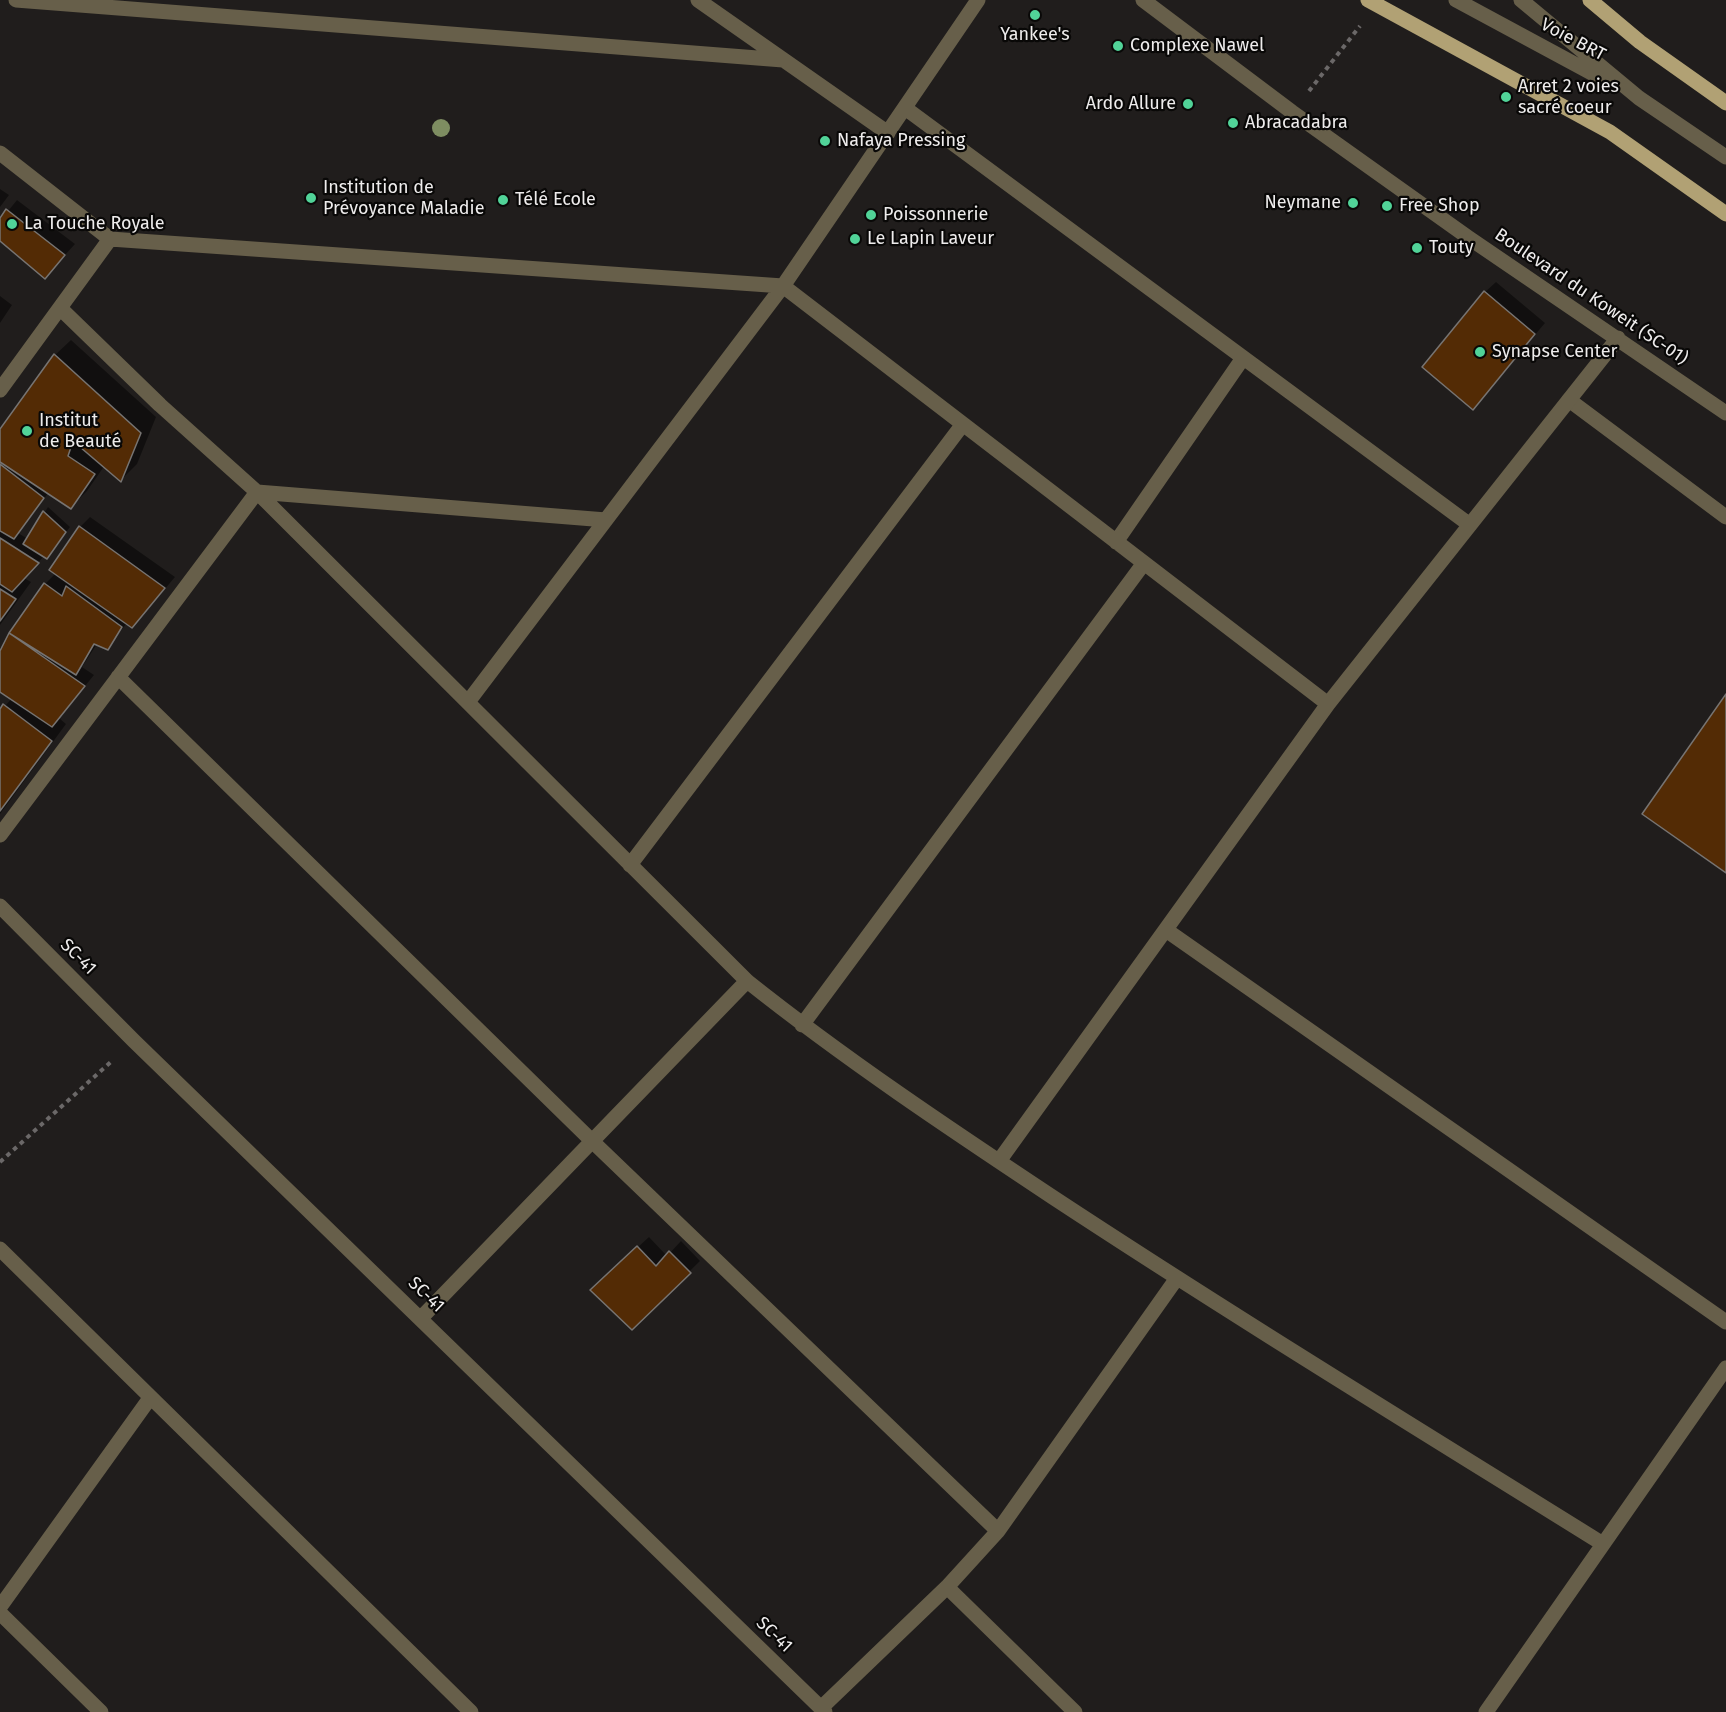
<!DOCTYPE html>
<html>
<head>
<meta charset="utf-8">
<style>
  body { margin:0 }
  canvas { display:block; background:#201d1c }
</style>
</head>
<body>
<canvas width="1726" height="1712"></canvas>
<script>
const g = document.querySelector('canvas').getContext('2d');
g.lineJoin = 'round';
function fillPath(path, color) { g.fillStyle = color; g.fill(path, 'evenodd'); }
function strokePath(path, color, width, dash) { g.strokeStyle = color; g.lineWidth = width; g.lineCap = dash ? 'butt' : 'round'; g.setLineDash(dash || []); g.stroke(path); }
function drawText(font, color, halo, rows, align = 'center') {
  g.font = font + ' "Fira Sans",sans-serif'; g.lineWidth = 4.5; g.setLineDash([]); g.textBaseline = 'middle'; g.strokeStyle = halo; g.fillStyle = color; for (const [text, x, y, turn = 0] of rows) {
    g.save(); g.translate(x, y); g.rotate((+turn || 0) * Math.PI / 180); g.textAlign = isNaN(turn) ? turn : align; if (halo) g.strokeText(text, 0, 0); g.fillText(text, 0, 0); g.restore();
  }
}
fillPath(new Path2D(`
  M0,189l9,6 -9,12z
  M17,200l58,44 -20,22 -55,-27v-18z
  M1496,282l49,41 -72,85 12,-116z
  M0,296l12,9 -12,18z
  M71,340l85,77 -19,47 -16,16 -16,-15 -18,26 -16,16 -22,-15 -31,41 10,6 20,-32 22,20 -19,25 -7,4 -20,22 7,4 -31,43v-194l55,-76z
  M90,517l85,60 -33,39 -15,7 -20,25 -10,-4 -15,23 12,8 -35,43 7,6 -66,90v-102l12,-14 -12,-8v-36l45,-70 11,-11 24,-46z
  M649,1237l18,19 14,-15 19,20 -68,67 -29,-49z`), '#0007');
const building = new Path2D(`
  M6,209l59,46 -20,24 -45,-38v-23z
  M1484,291l51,43 -62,76 -51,-43z
  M54,354l87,79 -20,49 -48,-41 -5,15 27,18 -24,35 -71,-47v-33z
  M0,464l44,34 -30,41 -14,-8z
  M43,511l23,21 -19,27 -24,-15z
  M79,526l86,62 -33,40 -83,-58z
  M0,538l39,25 -27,29 -12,-8z
  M44,583l18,13 4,-10 56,41 -14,23 -14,-6 -18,31 -67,-42z
  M0,589l16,10 -16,22z
  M9,633l76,53 -33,41 -52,-35v-41z
  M1726,694v179l-84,-59z
  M3,704l49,37 -52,70v-102z
  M637,1246l19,20 13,-15 22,22 -59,57 -42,-40z`);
fillPath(building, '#532b05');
strokePath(building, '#777472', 1.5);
strokePath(new Path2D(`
  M1309,91l51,-65
  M0,1162l113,-102`), '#6b6868', 4, [4.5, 4.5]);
strokePath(new Path2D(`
  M1456,0l154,83
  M1521,0l118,98 87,59
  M1569,400l157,117`), '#675f4a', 15);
strokePath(new Path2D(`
  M16,0l767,60
  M698,0l190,133
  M1143,0l149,112 177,126 257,175
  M905,108l565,417
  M0,153l110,86 673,47 545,418
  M60,308l100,97 97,87 490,489c98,78 203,148 307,217 181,119 366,232 549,346
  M0,390l110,-151
  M1116,542l127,-184
  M118,677l474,464 406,390
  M468,702l315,-416 195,-286
  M0,835l257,-343 349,28
  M630,865l333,-441
  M0,906l134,135 691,671
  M1166,930l560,392
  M802,1025l342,-462
  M999,1161l329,-457 290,-366
  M0,1249l471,463
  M421,1318l326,-337
  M947,1587l128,125
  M0,1607l150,-209
  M0,1613l101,99
  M821,1708l126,-121 51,-56 179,-253
  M1486,1712l240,-344`), '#675f4a', 15);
strokePath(new Path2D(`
  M1368,0l242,132 116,82
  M1590,0l50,42 86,61`), '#b1a174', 15);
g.fillStyle = '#7e8d61';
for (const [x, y] of [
  [441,128]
]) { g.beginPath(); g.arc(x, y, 9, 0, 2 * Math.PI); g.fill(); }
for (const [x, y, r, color] of [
  [1035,15,6,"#51d398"],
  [1118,46,6,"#51d398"],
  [1506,97,6,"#51d398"],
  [1188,104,6,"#51d398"],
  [1233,123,6,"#51d398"],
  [825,141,6,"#51d398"],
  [311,198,6,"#51d398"],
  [503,200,6,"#51d398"],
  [1353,203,6,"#51d398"],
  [1387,206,6,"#51d398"],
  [871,215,6,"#51d398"],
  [12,224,6,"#51d398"],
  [855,239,6,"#51d398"],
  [1417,248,6,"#51d398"],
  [1480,352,6,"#51d398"],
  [27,431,6,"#51d398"]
]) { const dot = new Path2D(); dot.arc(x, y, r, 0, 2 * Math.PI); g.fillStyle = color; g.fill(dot); strokePath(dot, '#090807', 2); }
drawText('18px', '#eeecec', '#090807', [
  ["Yankee's",1035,35,"center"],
  ["Complexe Nawel",1130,46],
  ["Arret 2 voies",1518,87],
  ["sacré coeur",1518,108],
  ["Ardo Allure",1176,104,"right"],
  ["Abracadabra",1245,123],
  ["Nafaya Pressing",837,141],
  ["Institution de",323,188],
  ["Prévoyance Maladie",323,209],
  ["Télé Ecole",515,200],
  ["Neymane",1341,203,"right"],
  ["Free Shop",1399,206],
  ["Poissonnerie",883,215],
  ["La Touche Royale",24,224],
  ["Le Lapin Laveur",867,239],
  ["Touty",1429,248],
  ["Synapse Center",1492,352],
  ["Institut",39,421],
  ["de Beauté",39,442]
], 'left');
drawText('18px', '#eeecec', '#090807', [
  ["Voie BRT",1573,40,28],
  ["Boulevard du Koweit (SC-01)",1591,297,34],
  ["SC-41",78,957,45],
  ["SC-41",426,1295,44],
  ["SC-41",774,1635,44]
]);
</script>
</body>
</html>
